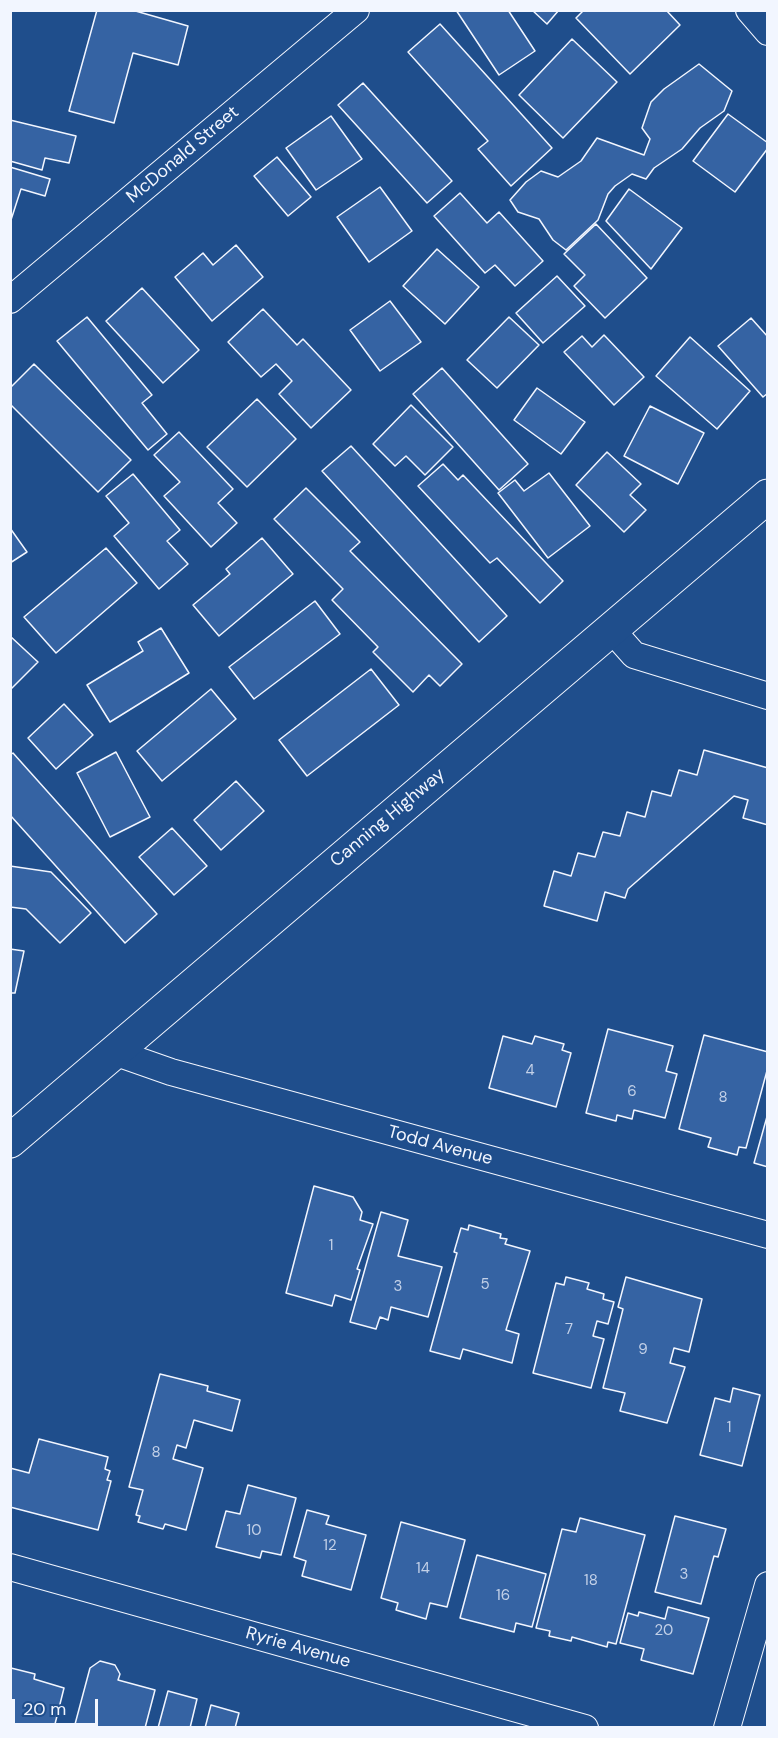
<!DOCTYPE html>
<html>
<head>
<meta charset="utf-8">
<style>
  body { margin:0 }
  #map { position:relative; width:778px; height:1738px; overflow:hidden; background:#1f4e8c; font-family:"DM Sans",sans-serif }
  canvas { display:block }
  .frame { position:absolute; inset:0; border:12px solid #f2f6ff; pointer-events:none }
  .scale { position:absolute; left:12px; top:1699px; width:86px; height:27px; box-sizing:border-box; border:3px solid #f2f6ff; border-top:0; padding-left:8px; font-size:18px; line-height:21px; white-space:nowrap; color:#f2f6ff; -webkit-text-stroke:4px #1f4e8c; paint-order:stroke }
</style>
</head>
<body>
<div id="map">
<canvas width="778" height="1738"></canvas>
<div class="frame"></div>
<div class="scale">20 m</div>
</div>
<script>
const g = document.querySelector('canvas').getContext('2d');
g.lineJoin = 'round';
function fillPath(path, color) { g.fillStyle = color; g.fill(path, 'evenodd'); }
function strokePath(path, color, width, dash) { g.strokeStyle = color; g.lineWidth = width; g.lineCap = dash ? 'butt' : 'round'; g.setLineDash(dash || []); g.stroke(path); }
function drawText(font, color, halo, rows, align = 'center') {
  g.font = font + ' "DM Sans",sans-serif'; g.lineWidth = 4.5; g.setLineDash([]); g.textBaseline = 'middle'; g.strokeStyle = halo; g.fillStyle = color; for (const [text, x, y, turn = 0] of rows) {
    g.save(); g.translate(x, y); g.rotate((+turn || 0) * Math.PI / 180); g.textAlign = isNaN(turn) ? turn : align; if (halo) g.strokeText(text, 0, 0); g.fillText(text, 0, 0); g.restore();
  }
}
const building = new Path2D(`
  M97,10h35l56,16 -10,39 -45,-12 -19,70 -45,-12z
  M456,10h52l27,41 -36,24z
  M532,10h27l-12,14z
  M584,10h82l14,15 -50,49 -54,-56z
  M440,24l112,124 -41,38 -33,-37 10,-8 -80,-89z
  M572,39l45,43 -54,56 -44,-43z
  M699,64l33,27 -8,20 -24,17 -18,21 -28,19 -8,11 -14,-5 -17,12 -7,8 -10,26 -32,30 -13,-10 -14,-21 -21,-7 -8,-12 16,-18 15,-11 17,6 23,-16 16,-23 47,17 6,-16 -8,-11 9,-26 13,-13z
  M363,83l89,98 -25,22 -89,-98z
  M728,114l40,29v5l-33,44 -42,-31z
  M331,116l31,43 -46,31 -30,-42z
  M10,120l66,16 -7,27 -24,-5 -3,12 -32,-9z
  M277,157l34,40 -23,19 -34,-40z
  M10,167l40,12 -5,17 -24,-7 -11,34z
  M380,187l32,44 -43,31 -32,-45z
  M629,189l53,39 -31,41 -45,-48z
  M460,193l27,30 12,-11 44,49 -28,25 -20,-21 -10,8 -51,-57z
  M596,224l51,54 -42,40 -31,-32 11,-11 -21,-21z
  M236,245l27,32 -51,44 -37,-44 28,-24 10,12z
  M437,249l42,38 -34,37 -42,-38z
  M557,276l28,30 -42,37 -27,-30z
  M142,288l57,62 -36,33 -57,-62z
  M390,301l31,41 -41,29 -30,-41z
  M263,309l34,36 6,-6 48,51 -40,38 -32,-34 13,-13 -16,-17 -15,13 -33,-35z
  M87,317l65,78 -10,8 25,31 -19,16 -91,-109z
  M509,317l30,28 -42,43 -30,-28z
  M751,318l17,19v56l-5,4 -45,-51z
  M604,335l40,42 -30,28 -50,-53 18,-16 10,11z
  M690,337l60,54 -33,38 -61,-53z
  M34,364l97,96 -33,32 -88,-88v-16z
  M442,368l86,96 -29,26 -86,-96z
  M537,388l48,34 -24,32 -47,-34z
  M257,399l39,40 -49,48 -40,-40z
  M411,405l42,42 -28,28 -19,-19 -11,10 -22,-22z
  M650,406l54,27 -26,51 -54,-28z
  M179,432l54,57 -15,14 19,20 -26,24 -47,-51 16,-14 -26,-27z
  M351,446l156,170 -28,26 -157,-171z
  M607,452l34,32 -11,11 16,15 -22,22 -48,-47z
  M443,464l15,16 5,-5 100,106 -23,22 -43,-45 -7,5 -72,-77z
  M549,473l41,53 -42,32 -50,-65 17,-13 9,11z
  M133,474l47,56 -13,11 21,23 -29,25 -45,-53 15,-13 -23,-27z
  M306,488l54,54 -10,9 112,113 -22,22 -11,-11 -16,17 -40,-40 5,-5 -46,-47 11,-11 -69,-70z
  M10,528l17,24 -17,11z
  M262,538l31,36 -74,62 -26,-31 37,-31 -4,-5z
  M106,548l31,35 -81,70 -32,-36z
  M315,601l25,33 -86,65 -25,-32z
  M161,628l28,45 -79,49 -23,-37 56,-34 -5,-9z
  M10,636l28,26 -28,28z
  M371,669l28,36 -92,71 -28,-36z
  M211,689l25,30 -74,62 -25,-30z
  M64,704l29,31 -37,34 -28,-31z
  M704,750l64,18v57l-25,-7 5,-18 -14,-4 -106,93 -3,9 -20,-6 -8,29 -53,-15 10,-35 17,5 7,-23 17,4 8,-25 17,4 7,-24 18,5 7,-26 19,5 8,-26 18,5z
  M116,752l34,65 -40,20 -33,-64z
  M13,753l144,161 -32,29 -115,-128v-60z
  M236,781l28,30 -43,39 -27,-30z
  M172,828l35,38 -33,29 -35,-38z
  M10,866l41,6 40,41 -31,30 -34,-34 -16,-2z
  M10,949l14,2 -9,42h-5z
  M608,1029l65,17 -7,25 11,3 -12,44 -31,-8 -2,9 -15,-4 -1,6 -30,-8z
  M704,1035l64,17v15l-22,81 -7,-1 -2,8 -29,-8 3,-9 -32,-9z
  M503,1036l29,8 3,-8 29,8 -2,6 9,3 -15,54 -67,-19z
  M768,1113v54l-14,-4z
  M314,1186l39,11 9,15 -2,8 13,4 -16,45 3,1 -9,30 -16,-5 -3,11 -46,-13z
  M381,1212l27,8 -10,36 44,11 -14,50 -37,-10 -3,13 -8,-3 -4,12 -26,-7z
  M469,1225l32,9 -1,4 7,1 -2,5 25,7 -24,79 13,4 -7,29 -49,-14 -3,10 -30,-8 27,-98 -3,-1 7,-24 7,2z
  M566,1277l23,6 -2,6 17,5 -1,5 11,3 -6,22 -11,-3 -4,15 11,3 -13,49 -58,-15 23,-90 8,2z
  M626,1277l76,22 -13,53 -15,-4 -4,15 15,4 -18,56 -47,-12 5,-18 -22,-5 20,-79 -5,-2z
  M160,1374l48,12 -1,5 33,9 -8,31 -38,-11 -8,28 -9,-3 -4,14 30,9 -17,62 -21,-6 -2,5 -25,-7 2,-6 -4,-1 7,-25 -14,-3z
  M733,1388l27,7 -18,71 -42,-11 15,-57 15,4z
  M39,1439l69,18 -3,12 5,2 -3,9 4,1 -13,49 -88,-23v-39l19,5z
  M248,1485l48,13 -15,57 -19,-4 -2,7 -44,-11 10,-36 14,3z
  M307,1510l22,6 -3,8 40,11 -15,55 -49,-14 4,-15 -12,-4z
  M675,1516l51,13 -8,28 -4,-1 -13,48 -46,-12z
  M580,1518l65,17 -29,109 -8,-2 -1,5 -35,-10 -1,4 -22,-5 1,-5 -14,-3 26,-99 14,3z
  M401,1522l64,18 -18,67 -17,-4 -4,16 -30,-9 2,-7 -17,-5z
  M477,1555l69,19 -14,53 -16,-4 -2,9 -54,-14z
  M668,1607l41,11 -16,56 -52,-14 3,-11 -24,-6 8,-30 10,3 1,-4 26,7z
  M100,1661l15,4 5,9 -2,6 37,10 -10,38h-71l16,-60z
  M11,1668l24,6 -1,5 30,9 -10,40h-44z
  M168,1691l29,8 -7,29h-32z
  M211,1705l28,8 -4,15h-30z`);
fillPath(building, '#3563a3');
strokePath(building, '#f2f6ff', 1.5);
const minor = new Path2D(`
  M749,10l19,22
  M10,300l346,-290
  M611,629l23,26 134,41
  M114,1052l57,20 597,163
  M10,1567l575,161
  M727,1728l41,-143`);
const trunk = new Path2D(`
  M10,1141l758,-645`);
strokePath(minor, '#f2f6ff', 28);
strokePath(trunk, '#f2f6ff', 35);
strokePath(minor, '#1f4e8c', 26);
strokePath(trunk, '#1f4e8c', 33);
drawText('15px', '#c3d1e8', null, [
  ["4",530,1071],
  ["6",632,1092],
  ["8",723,1098],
  ["1",331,1246],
  ["5",485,1285],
  ["3",398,1287],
  ["7",569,1330],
  ["9",643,1350],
  ["1",729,1428],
  ["8",156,1453],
  ["10",254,1531],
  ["12",330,1546],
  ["14",423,1569],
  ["3",684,1575],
  ["18",591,1581],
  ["16",503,1596],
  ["20",664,1631]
]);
drawText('18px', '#f2f6ff', '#1f4e8c', [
  ["McDonald Street",183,155,-40],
  ["Canning Highway",388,818,-40],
  ["Todd Avenue",440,1146,15],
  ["Ryrie Avenue",298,1648,16]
]);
</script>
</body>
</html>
